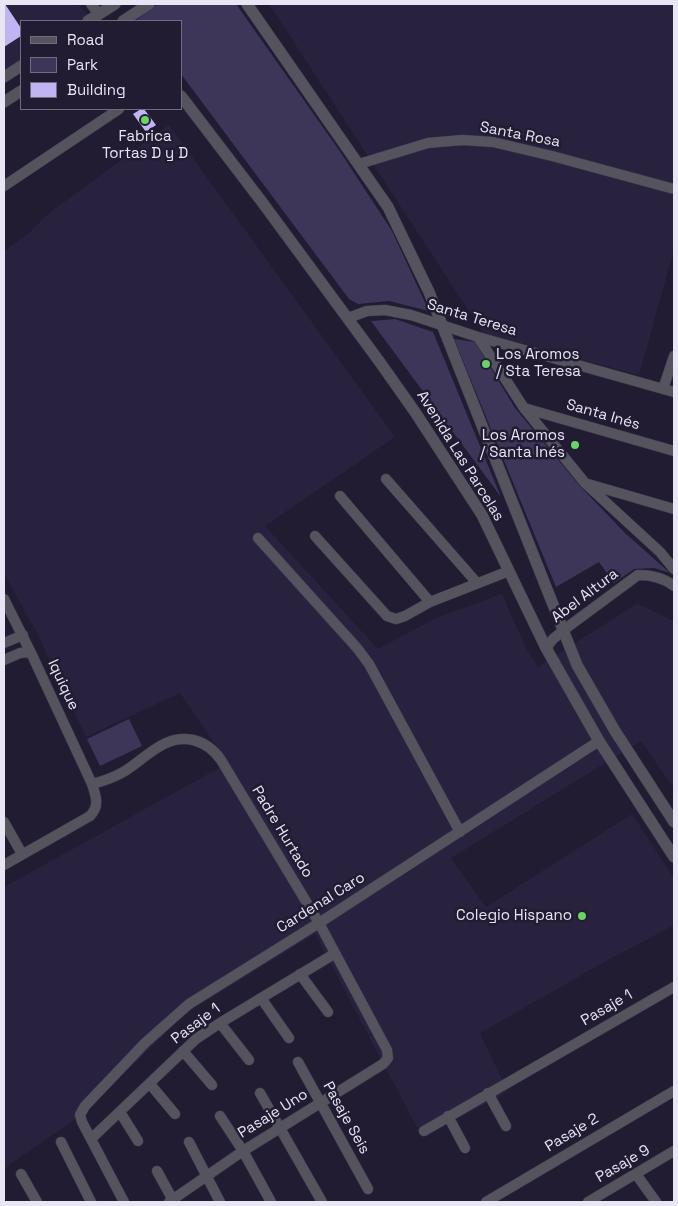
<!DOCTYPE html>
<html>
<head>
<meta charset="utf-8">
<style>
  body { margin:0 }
  #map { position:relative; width:678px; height:1206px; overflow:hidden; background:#211c32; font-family:"Space Grotesk",sans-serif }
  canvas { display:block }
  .frame { position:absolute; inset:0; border:5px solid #e8e5f5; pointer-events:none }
  .legend { position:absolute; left:20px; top:20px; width:162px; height:90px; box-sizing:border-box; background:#211c32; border:1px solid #716c80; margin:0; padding:6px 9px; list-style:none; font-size:15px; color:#e8e5f5 }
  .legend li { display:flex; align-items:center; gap:10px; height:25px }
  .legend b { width:25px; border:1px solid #716c80 }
</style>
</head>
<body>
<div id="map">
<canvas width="678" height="1206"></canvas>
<div class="frame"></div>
<ul class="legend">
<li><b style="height:6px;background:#55535e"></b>Road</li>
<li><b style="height:14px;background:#3d3658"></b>Park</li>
<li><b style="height:14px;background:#c0b5f2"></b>Building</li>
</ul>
</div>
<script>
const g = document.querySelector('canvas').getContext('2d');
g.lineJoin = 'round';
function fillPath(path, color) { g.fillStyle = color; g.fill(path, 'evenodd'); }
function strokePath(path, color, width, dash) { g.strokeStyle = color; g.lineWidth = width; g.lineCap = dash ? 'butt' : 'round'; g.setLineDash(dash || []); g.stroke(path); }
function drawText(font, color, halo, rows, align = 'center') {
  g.font = font + ' "Space Grotesk",sans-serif'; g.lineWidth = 5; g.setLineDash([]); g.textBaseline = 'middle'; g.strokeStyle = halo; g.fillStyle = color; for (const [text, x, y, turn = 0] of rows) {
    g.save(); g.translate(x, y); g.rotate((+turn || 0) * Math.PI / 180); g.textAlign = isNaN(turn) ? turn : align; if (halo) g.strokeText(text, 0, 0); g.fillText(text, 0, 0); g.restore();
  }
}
fillPath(new Path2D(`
  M4,4h74l10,11 -8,6h-59v42l-17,12z
  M269,4h405v246l-35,125 -156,-42z
  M169,125l226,312 -130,89 113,123 58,-31 66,-24 24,54 12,19 98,-63 7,2 31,15v168l-33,-48 -190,117 35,49 146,-93 42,64v47l-66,35 -128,73 28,59 -86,45 -107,-203 -130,80 -103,101 -72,49 -6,6v-283l224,-124 -48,-70 -94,44 -51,-108 -31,-55v-323l25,-18 20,-20z`), '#28223e');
fillPath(new Path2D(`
  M158,4h78l103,146 53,81 37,80 -40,-10 -31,3 -9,-5 -168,-225v-53h-46z
  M395,319l38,13 68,165 -130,-176z
  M454,339l21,3 40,66 64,77 46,48 45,40 -16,-5 -20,1 -20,14 -15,-21 -43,25z
  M129,719l13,27 -42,20 -13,-27z`), '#3d3658');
fillPath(new Path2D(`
  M4,4h1l16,24v8l-17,11z
  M141,109h3l12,16 -10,7 -13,-18z`), '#c0b5f2');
const minor = new Path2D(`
  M91,4l8,10
  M359,164l69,-21 34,-3 31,2 59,14 122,33
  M4,186l115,-77
  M348,318l19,-7 18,-1 26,5 67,22 196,55
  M478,337l46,71 61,75 75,69 14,17
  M663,389l11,-33
  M524,408l150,43
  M386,479l91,104
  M588,484l86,25
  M340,496l90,106
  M315,536l72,80 9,3 9,-3 25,-14 79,-31
  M258,538l99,110 12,16 91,168
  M4,599l28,56 60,129c4,12 8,22 -2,32l-86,49
  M4,643l19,-8
  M546,648l7,-9 16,-13 69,-51c13,0 26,3 36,11
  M4,660l16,-7 10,-1
  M92,784c12,-3 23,-7 33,-13 22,-14 40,-37 68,-31 13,3 21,10 28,20l98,163 68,127 1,8 -5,6 -140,87 -74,51
  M4,822l18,32
  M300,974l28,38
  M261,998l28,40
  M220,1023l29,37
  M183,1051l29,34
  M298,1062l70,127
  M150,1084l25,30
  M260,1093l62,109
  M488,1093l18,33
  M120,1112l18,29
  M220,1116l23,35 28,51
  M448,1116l17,32
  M424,1131l250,-144
  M91,1139l105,-100 24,-16 114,-69
  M61,1142l30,60
  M189,1142l31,60
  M157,1171l17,31
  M21,1174l16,28
  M636,1174l20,28
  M124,1202l-42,-80 -2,-7 5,-9 60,-63 44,-39 130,-81 280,-182
  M486,1202l188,-111
  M588,1202l86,-51`);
const tertiary = new Path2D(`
  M247,4l141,203 41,85 148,373 38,66 59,91
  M88,21l27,-17
  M123,21l26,-17
  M4,77l17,-11
  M181,96l81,106 117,159 36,51 67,103 64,133 53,93 75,116
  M4,102l17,-11`);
strokePath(minor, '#3d384d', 11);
strokePath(tertiary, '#3d384d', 12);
strokePath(minor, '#55535e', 10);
strokePath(tertiary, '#55535e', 11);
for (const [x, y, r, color] of [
  [145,120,5,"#69d464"],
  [486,364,5,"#69d464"],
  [575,445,5,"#69d464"],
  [582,916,5,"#69d464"]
]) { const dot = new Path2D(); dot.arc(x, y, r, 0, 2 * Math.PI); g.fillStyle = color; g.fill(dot); strokePath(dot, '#211c32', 2); }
drawText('15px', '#e8e5f5', '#211c32', [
  ["Santa Rosa",520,135,11],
  ["Santa Teresa",472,318,17],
  ["Santa Inés",603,415,16],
  ["Avenida Las Parcelas",460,456,58],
  ["Abel Altura",585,596,-37],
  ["Iquique",63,685,65],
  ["Padre Hurtado",282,832,59],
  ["Cardenal Caro",321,903,-32],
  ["Pasaje 1",607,1008,-30],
  ["Pasaje 1",196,1024,-37],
  ["Pasaje Uno",273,1114,-32],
  ["Pasaje Seis",346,1118,61],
  ["Pasaje 2",572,1133,-31],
  ["Pasaje 9",623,1164,-30]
]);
drawText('15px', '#e8e5f5', '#211c32', [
  ["Fabrica",145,137,"center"],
  ["Tortas D y D",145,154,"center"],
  ["Los Aromos",496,355,"left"],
  ["/ Sta Teresa",496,372,"left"],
  ["Los Aromos",565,436],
  ["/ Santa Inés",565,453],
  ["Colegio Hispano",572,916]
], 'right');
</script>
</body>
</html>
